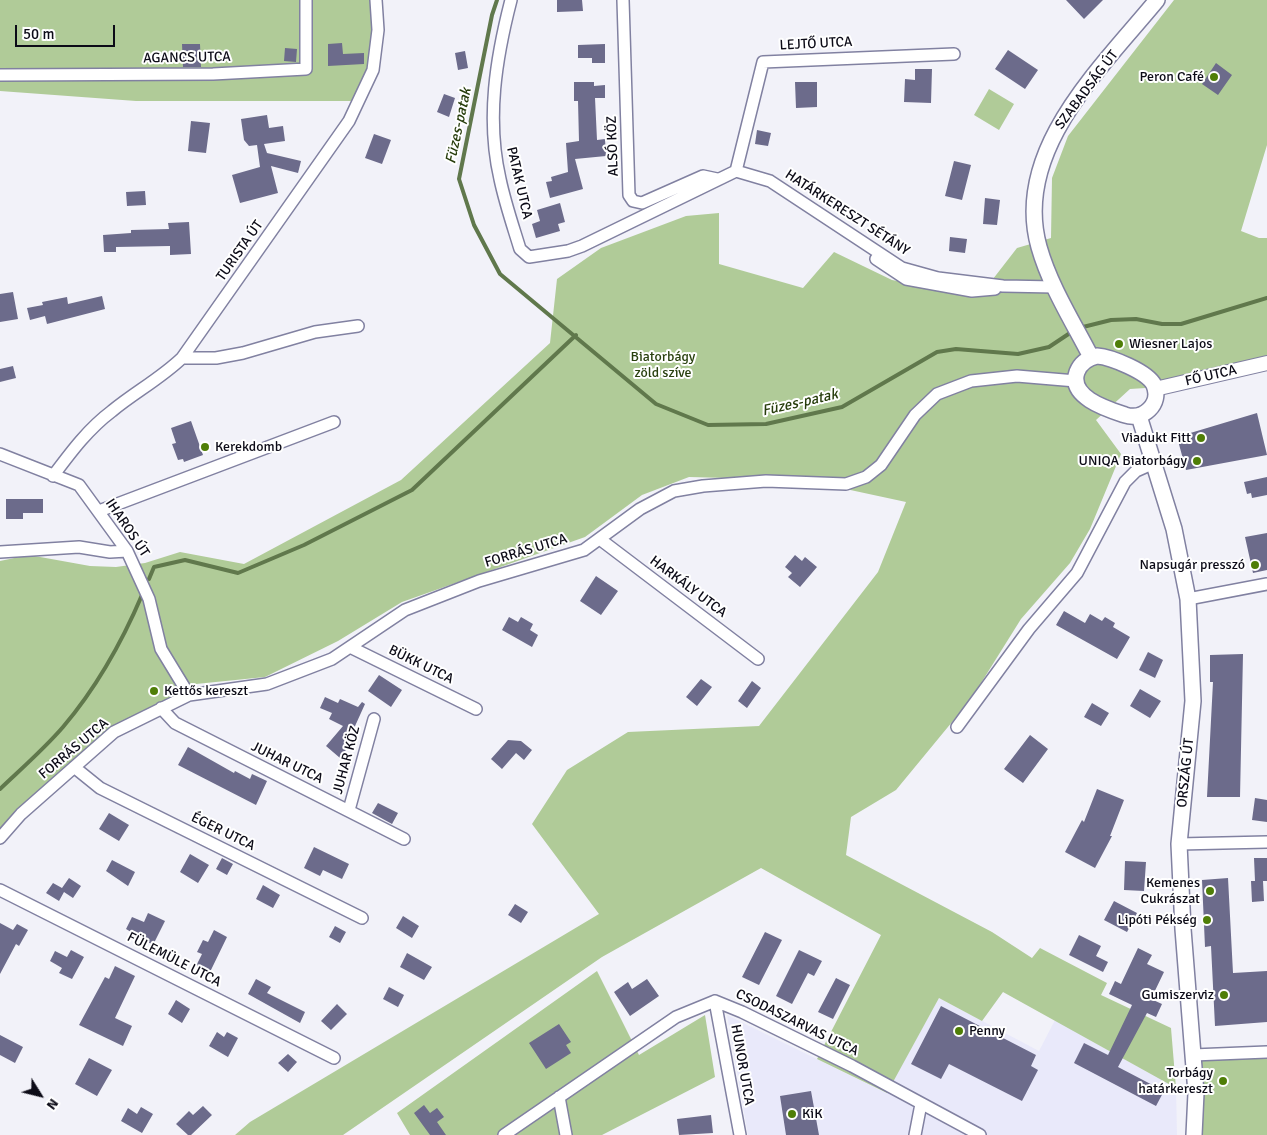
<!DOCTYPE html>
<html>
<head>
<meta charset="utf-8">
<style>
  body { margin:0 }
  #map { position:relative; width:1267px; height:1135px; overflow:hidden; background:#f2f2f9; font-family:Signika,sans-serif }
  canvas { display:block }
  .north { position:absolute; left:15px; top:1070px; width:50px; height:50px; -webkit-text-stroke:4px #fff; paint-order:stroke; rotate:126deg; font-size:14px; font-weight:700; line-height:20px; text-align:center; color:#0c0b17 }
  .north::after { content:''; display:block; margin:auto; width:18px; height:22px; background:#0c0b17; clip-path:polygon(50% 0,100% 100%,50% 72%,0 100%) }
  .scale { position:absolute; left:15px; top:25px; width:100px; height:22px; box-sizing:border-box; border:2px solid #0c0b17; border-top:0; padding-left:6px; font-size:15px; line-height:18px; white-space:nowrap; color:#0c0b17; -webkit-text-stroke:4px #fff; paint-order:stroke }
</style>
</head>
<body>
<div id="map">
<canvas width="1267" height="1135"></canvas>
<div class="north">N</div>
<div class="scale">50 m</div>
</div>
<script>
const g = document.querySelector('canvas').getContext('2d');
g.lineJoin = 'round';
function fillPath(path, color) { g.fillStyle = color; g.fill(path, 'evenodd'); }
function strokePath(path, color, width, dash) { g.strokeStyle = color; g.lineWidth = width; g.lineCap = dash ? 'butt' : 'round'; g.setLineDash(dash || []); g.stroke(path); }
function drawText(font, color, halo, rows, align = 'center') {
  g.font = font + ' Signika,sans-serif'; g.lineWidth = 4; g.setLineDash([]); g.textBaseline = 'middle'; g.strokeStyle = halo; g.fillStyle = color; for (const [text, x, y, turn = 0] of rows) {
    g.save(); g.translate(x, y); g.rotate((+turn || 0) * Math.PI / 180); g.textAlign = isNaN(turn) ? turn : align; if (halo) g.strokeText(text, 0, 0); g.fillText(text, 0, 0); g.restore();
  }
}
fillPath(new Path2D(`
  M939,998l100,53 16,-31 121,68 1,47h-429l-21,-120 159,78z`), '#e9e9fa');
fillPath(new Path2D(`
  M0,0h370l5,31 -6,36 -15,34h-218l-136,-10z
  M1174,0h93v145l-26,86 18,7h8v118l-106,31 -31,2 -34,31 25,34 -31,75 -20,34 -49,56 -50,80 -75,91 -45,27 -5,38 146,77 40,26 8,-10 67,35 -6,12 70,33 5,60 -173,-96 -21,29 -43,-23 -52,95 -70,-34 64,-124 -120,-67 -159,89 -259,178h-108l15,-13 349,-208 -67,-90 35,-54 61,-38 131,-6 119,-154 28,-70 -102,-22 -115,-3 -47,18 -57,42 -183,65 -64,39 -73,36 -69,7 -10,5 3,6 -75,37 -114,106v-277l29,-6 61,11 26,1 29,-4 35,-11 64,12 157,-84 149,-137 7,-64 44,-31 85,-32 33,-3v51l84,24 31,-36 58,28 87,17 38,-49 34,-10 1,-60 16,-42z
  M989,89l25,15 -15,26 -25,-15z
  M597,971l42,84 66,-40 10,62 -113,58h-192l-13,-22z
  M1267,1052v83h-66l2,-31 -10,-49z`), '#b0cb98');
strokePath(new Path2D(`
  M497,0l-5,15 -33,164 15,46 26,49 156,130 52,21 58,-1 76,-17 95,-55 19,-3 62,5 31,-7 24,-16
  M1079,328l32,-8 25,-1 26,5h19l86,-26
  M149,579l5,-12 31,-7 53,13 66,-28 108,-55 164,-155
  M0,789c21,-20 44,-40 63,-62 34,-40 59,-85 79,-132`), '#60784c', 4);
fillPath(new Path2D(`
  M557,0h25l1,11 -26,1z
  M1066,0h37l-19,19z
  M342,43l1,11 21,-1v11l-36,2v-22z
  M182,44h18l1,23h-18z
  M605,44v19h-13v-5h-14v-13z
  M285,48l12,1 -1,13 -12,-1z
  M1008,50l30,20 -13,19 -30,-20z
  M465,51l3,17 -10,2 -3,-17z
  M1216,63l16,12 -14,20 -16,-11z
  M915,69h17l-1,34 -27,-1 1,-23 10,1z
  M574,82h20v4l11,-1v13h-10l2,42 8,-1 1,17 -31,3 8,30 -33,9 -4,-16 6,-1 -1,-4 17,-5 -2,-29 13,-2 -1,-40h-4z
  M795,82h22v25l-21,1z
  M444,94l11,4 -6,19 -12,-5z
  M267,115l2,13 14,-2 2,15 -21,3 3,9 34,8 -3,12 -27,-7 7,27 -38,10 -8,-28 28,-8 -3,-22 -8,1 -5,-6 -3,-21z
  M191,121l19,2 -4,30 -18,-2z
  M757,130l14,3 -3,13 -13,-2z
  M374,134l17,6 -9,24 -17,-6z
  M954,161l17,4 -9,35 -17,-4z
  M145,191l1,14 -19,1 -1,-14z
  M985,198l15,2 -3,25 -14,-1z
  M560,203l5,19 -7,2 2,7 -24,7 -4,-14 8,-3 -3,-11z
  M189,222l2,32 -21,1v-9l-54,1v5h-12l-1,-17 28,-2v-3l38,-1 -1,-6z
  M950,237l17,2 -2,14 -16,-2z
  M13,292l5,27 -18,3v-28z
  M102,296l3,13 -58,15 -2,-8 -15,4 -3,-12 16,-3 -1,-3 25,-5 1,7z
  M13,366l3,12 -16,4v-13z
  M1257,413l10,42 -81,15 -9,-33z
  M191,421l12,34 -19,7 -1,-3 -5,1 -6,-16 4,-1 -5,-15z
  M1267,477v18l-15,3 -1,-5 -4,1 -3,-12z
  M6,499h37v14h-20v6h-17z
  M1267,533v37l-14,3 -8,-36z
  M795,555l7,6 3,-4 12,10 -17,20 -12,-10 4,-4 -7,-6z
  M596,576l22,15 -17,24 -21,-14z
  M1064,611l21,12 5,-9 12,7 3,-4 10,6 -2,4 17,10 -13,22 -61,-34z
  M509,617l9,5 3,-5 12,7 -3,6 8,5 -6,12 -30,-17z
  M1148,652l15,8 -8,18 -16,-8z
  M1243,654l-3,143h-33l6,-115h-3v-27z
  M379,675l23,15 -11,17 -23,-16z
  M701,679l11,8 -15,19 -11,-9z
  M752,681l9,7 -14,20 -9,-7z
  M1140,689l21,12 -11,17 -20,-12z
  M325,697l13,6 2,-4 18,8 4,-5 3,2 -19,42 2,1 -8,11 -14,-12 17,-20 -14,-7 3,-6 -12,-5z
  M1092,703l17,10 -8,13 -17,-9z
  M1030,735l18,14 -25,34 -19,-14z
  M508,740l13,1 11,9 -8,10 -8,-7 -14,16 -11,-10z
  M188,747l46,26 1,-2 15,8 2,-5 15,7 -11,24 -78,-40z
  M1097,789l27,11 -14,36h2l-17,32 -30,-16 17,-32 2,2z
  M1255,798l12,2v22l-15,-2z
  M378,803l20,10 -6,11 -20,-11z
  M109,813l20,12 -10,16 -20,-12z
  M314,847l35,17 -7,15 -19,-9 -3,6 -16,-8z
  M190,854l19,11 -11,18 -18,-11z
  M222,858l11,6 -6,11 -11,-6z
  M1254,858h13v23h-4l1,20 -12,1 -1,-21h4z
  M112,860l23,12 -7,14 -22,-15z
  M1125,861l21,1 -2,29 -20,-1z
  M69,878l12,8 -8,12 -9,-6 -5,9 -13,-8 7,-10 9,5z
  M1228,878l5,95 34,-2v51l-52,4 -4,-80 -6,1 -3,-67z
  M263,885l17,10 -7,13 -17,-9z
  M1114,901l23,12 -10,19 -23,-12z
  M515,904l13,8 -7,11 -13,-8z
  M148,913l17,8 -12,24 -27,-16 6,-12 12,5z
  M403,916l16,10 -7,12 -16,-10z
  M0,923l13,7 4,-6 11,6 -9,16 -3,-2 -16,30z
  M335,926l11,6 -6,11 -11,-6z
  M214,930l13,7 -17,35 -14,-6 6,-12 -5,-2 6,-12 5,2z
  M765,932l17,8 -23,45 -17,-8z
  M1079,935l22,11 -5,10 12,6 -5,10 -34,-17z
  M1138,948l14,7 -5,9 17,8 -13,27 11,5 -6,13 -9,-4 -29,54 46,24 -8,15 -82,-43 10,-20 24,12 24,-50 -23,-11 6,-13 6,3z
  M71,950l13,7 -12,22 -13,-6 3,-5 -12,-7 5,-10 12,6z
  M799,950l23,11 -8,15 -6,-3 -16,31 -16,-8z
  M407,953l25,14 -8,13 -24,-13z
  M115,966l20,10 -20,42 17,8 -9,20 -44,-21 26,-48 4,2z
  M836,978l14,7 -17,34 -15,-7z
  M256,979l15,8 -4,6 38,19 -5,11 -52,-29z
  M647,979l12,17 -29,20 -16,-24 14,-10 4,7z
  M389,987l15,8 -6,12 -15,-8z
  M176,1000l14,9 -8,14 -14,-9z
  M337,1004l10,10 -16,16 -10,-9z
  M941,1006l95,49 -5,11 7,4 -16,31 -73,-37 -8,15 -30,-15z
  M559,1024l12,18 -5,3 5,8 -25,16 -17,-26z
  M217,1032l7,5 3,-5 11,6 -10,19 -19,-11z
  M0,1035l23,12 -8,16 -15,-8z
  M288,1054l9,8 -9,10 -10,-9z
  M89,1058l23,12 -15,26 -22,-12z
  M811,1091l8,44h-33l-6,-39z
  M424,1105l6,8 7,-5 7,9 -7,5 9,13h-16l-16,-22z
  M203,1106l9,9 -21,20h-3l-12,-11 13,-13 4,4z
  M141,1107l12,7 -11,19 -21,-12 7,-13 9,6z
  M711,1115l2,18 -34,2 -2,-16z`), '#6c6b8b');
const minor = new Path2D(`
  M511,0c-15,58 -25,119 -11,179 5,24 13,47 20,70l9,8 39,-6 14,-5 154,-75 34,10 132,87 36,10 65,8 52,1
  M623,0l6,195 4,6 9,2 61,-27 14,3
  M0,75l213,-1 93,-5v-69
  M736,171l27,-109 191,-8
  M876,259l30,20 66,12 23,-2
  M182,358h34l27,-5 72,-21 43,-6
  M0,454l79,31 48,66 22,48 12,50 28,46
  M53,476c18,-24 35,-47 59,-65 23,-19 48,-32 70,-53l167,-237 24,-51 5,-40 -2,-30
  M99,511l235,-89
  M601,540l157,119
  M0,552l79,-5 31,5 17,-1
  M1188,599l79,-15
  M352,648l124,61
  M161,708l14,15 229,116
  M957,727l72,-98 48,-56 48,-91 11,-11 18,-8
  M74,767l26,21 262,130
  M349,810l25,-91
  M0,838l21,-24 93,-82 75,-37 78,-11 65,-25 73,-49 74,-29 105,-31 56,-41 34,-18 29,-5 63,-5 80,3 20,-7 15,-12 34,-50 22,-21 34,-13 46,-5 59,5
  M1179,844l88,-2
  M0,890l334,168
  M715,1001l25,134
  M1193,1055l74,-3
  M559,1097l7,38
  M504,1135l172,-118 39,-16 27,11 110,54 128,69
  M915,1135l6,-31`);
const tertiary = new Path2D(`
  M1155,389l112,-26`);
const secondary = new Path2D(`
  M1097,356c14,1 51,16 57,29 8,19 -11,36 -29,30 -18,-6 -57,-18 -48,-43 4,-10 11,-14 20,-16z
  M1091,357c-18,-35 -41,-71 -52,-110 -27,-96 62,-179 118,-247
  M1139,416l35,113 14,70 5,102 -14,143 4,85 13,164 -2,42`);
strokePath(minor, '#8181a1', 14);
strokePath(tertiary, '#8181a1', 16);
strokePath(secondary, '#8181a1', 18);
strokePath(minor, '#fff', 11);
strokePath(tertiary, '#fff', 14);
strokePath(secondary, '#fff', 15);
for (const [x, y, r, color] of [
  [1214,77,5,"#4f7e07"],
  [1119,344,5,"#4f7e07"],
  [1201,438,5,"#4f7e07"],
  [205,447,5,"#4f7e07"],
  [1197,461,5,"#4f7e07"],
  [1255,565,5,"#4f7e07"],
  [154,691,5,"#4f7e07"],
  [1210,891,5,"#4f7e07"],
  [1207,920,5,"#4f7e07"],
  [1224,995,5,"#4f7e07"],
  [959,1031,5,"#4f7e07"],
  [1223,1081,5,"#4f7e07"],
  [792,1114,5,"#4f7e07"]
]) { const dot = new Path2D(); dot.arc(x, y, r, 0, 2 * Math.PI); g.fillStyle = color; g.fill(dot); strokePath(dot, '#fff', 2); }
drawText('14px', '#0c0b17', '#fff', [
  ["LEJTŐ UTCA",816,44,-3],
  ["AGANCS UTCA",187,58,-1],
  ["SZABADSÁG ÚT",1087,90,-53],
  ["ALSÓ KÖZ",613,146,-92],
  ["PATAK UTCA",519,183,77],
  ["HATÁRKERESZT SÉTÁNY",847,213,33],
  ["TURISTA ÚT",240,251,-55],
  ["FŐ UTCA",1211,376,-13],
  ["IHAROS ÚT",127,528,56],
  ["FORRÁS UTCA",526,551,-17],
  ["HARKÁLY UTCA",688,587,37],
  ["BÜKK UTCA",421,665,26],
  ["FORRÁS UTCA",74,749,-40],
  ["JUHAR KÖZ",347,760,-75],
  ["JUHAR UTCA",287,763,26],
  ["ORSZÁG ÚT",1186,773,-84],
  ["ÉGER UTCA",223,832,26],
  ["FÜLEMÜLE UTCA",174,960,27],
  ["CSODASZARVAS UTCA",797,1023,26],
  ["HUNOR UTCA",742,1065,80]
]);
drawText('14px', '#0c0b17', '#fff', [
  ["Peron Café",1204,77],
  ["Wiesner Lajos",1129,344,"left"],
  ["Viadukt Fitt",1191,438],
  ["Kerekdomb",215,447,"left"],
  ["UNIQA Biatorbágy",1187,461],
  ["Napsugár presszó",1245,565],
  ["Kettős kereszt",164,691,"left"],
  ["Kemenes",1200,883],
  ["Cukrászat",1200,899],
  ["Lipóti Pékség",1197,920],
  ["Gumiszerviz",1214,995],
  ["Penny",969,1031,"left"],
  ["Torbágy",1213,1073],
  ["határkereszt",1213,1089],
  ["KiK",802,1114,"left"]
], 'right');
drawText('14px', '#29400f', '#fff', [
  ["Biatorbágy",663,357],
  ["zöld szíve",663,373]
]);
drawText('italic 15px', '#273d0c', '#fff', [
  ["Füzes-patak",459,126,-78],
  ["Füzes-patak",800,403,-13]
]);
</script>
</body>
</html>
